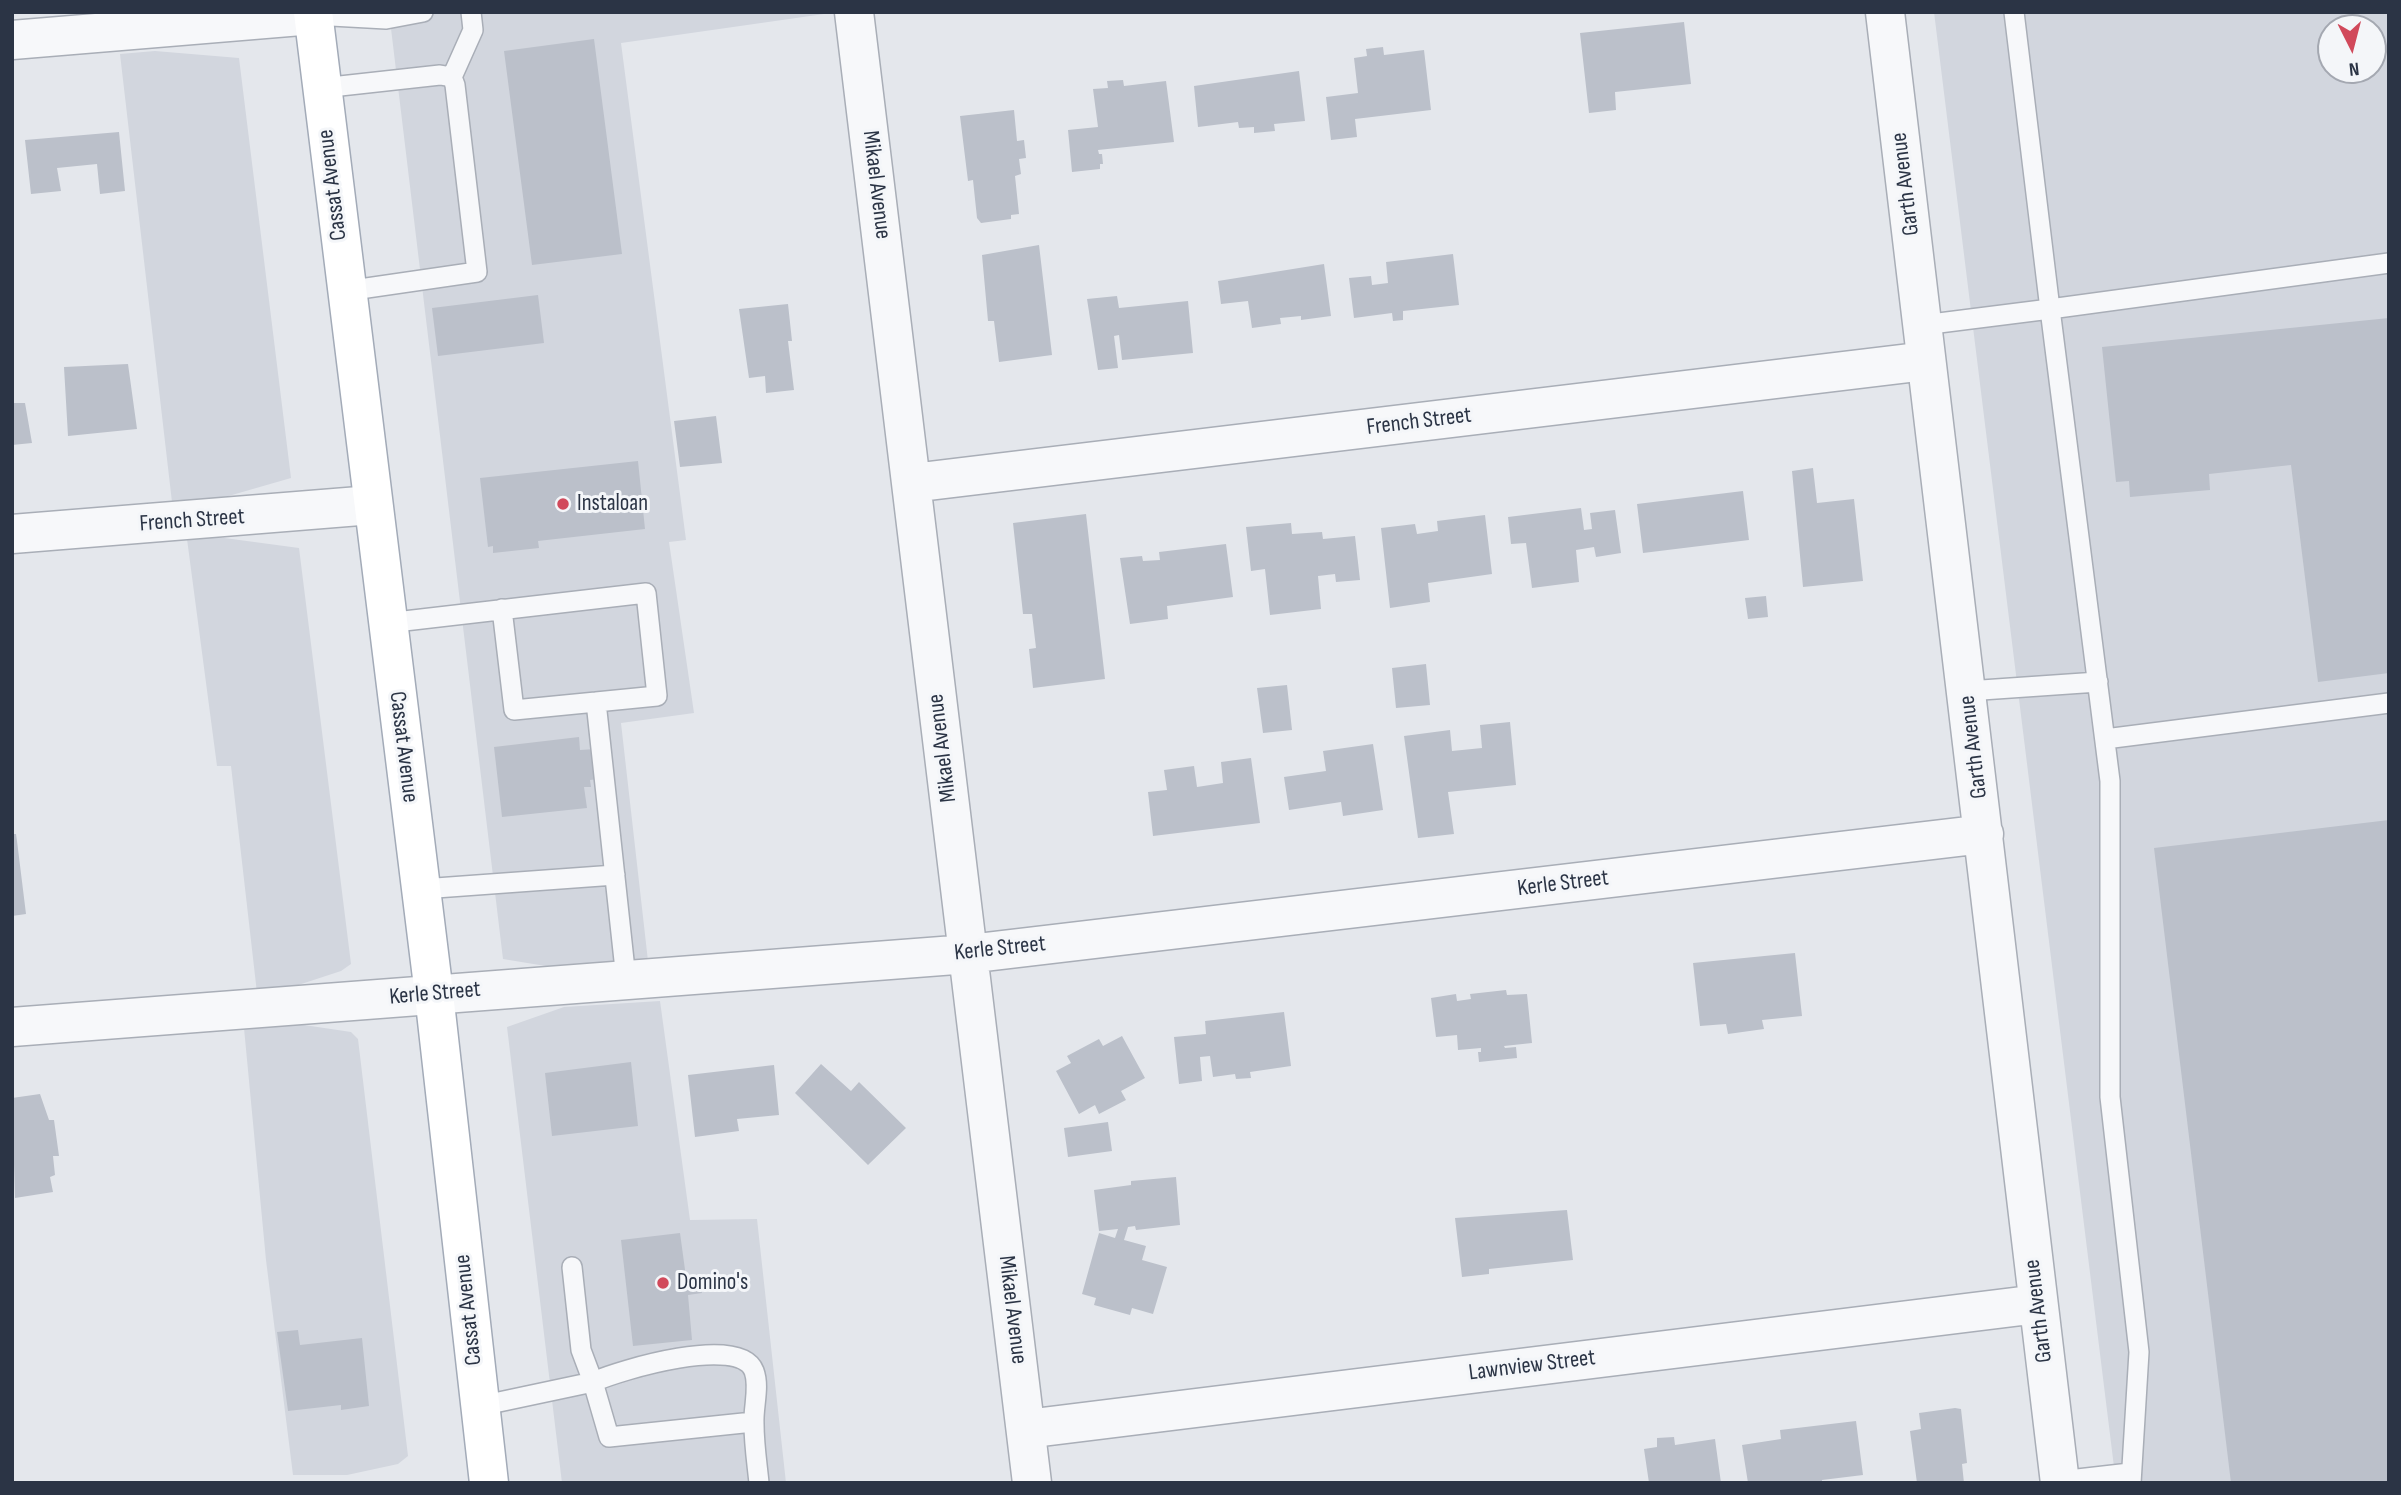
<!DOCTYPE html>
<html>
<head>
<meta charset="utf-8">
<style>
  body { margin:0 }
  #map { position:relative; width:2401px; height:1495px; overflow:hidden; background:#e4e7ec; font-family:"Sofia Sans Condensed",sans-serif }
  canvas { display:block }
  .frame { position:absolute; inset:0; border:14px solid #2b3445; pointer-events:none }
  .north { position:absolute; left:2317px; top:14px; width:70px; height:70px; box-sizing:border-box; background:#f4f6f9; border:2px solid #a4a8b1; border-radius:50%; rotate:174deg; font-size:19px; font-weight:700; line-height:28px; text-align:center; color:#2b3445 }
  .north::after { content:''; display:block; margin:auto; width:24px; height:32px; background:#d1495b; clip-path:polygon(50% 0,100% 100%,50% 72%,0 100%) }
</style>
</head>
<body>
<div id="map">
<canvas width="2401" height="1495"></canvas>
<div class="frame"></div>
<div class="north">N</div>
</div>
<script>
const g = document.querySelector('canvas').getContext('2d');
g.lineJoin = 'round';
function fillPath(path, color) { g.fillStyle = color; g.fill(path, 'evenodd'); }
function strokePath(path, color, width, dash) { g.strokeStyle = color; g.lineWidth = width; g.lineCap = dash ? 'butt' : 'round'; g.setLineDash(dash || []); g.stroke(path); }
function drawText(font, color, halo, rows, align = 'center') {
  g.font = font + ' "Sofia Sans Condensed",sans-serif'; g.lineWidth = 6; g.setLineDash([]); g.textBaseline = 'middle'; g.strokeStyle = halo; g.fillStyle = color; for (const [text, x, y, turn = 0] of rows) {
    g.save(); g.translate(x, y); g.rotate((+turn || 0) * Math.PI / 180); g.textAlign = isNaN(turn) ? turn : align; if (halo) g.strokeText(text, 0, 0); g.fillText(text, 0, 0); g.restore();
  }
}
fillPath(new Path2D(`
  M389,12h449l-217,31 65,497 -17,2 25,171 -73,10 27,238 -78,9 -67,-11z
  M1934,12h455v1471h-273zM2331,28h42v42h-42z
  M155,51l84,7 52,420 -66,19 -53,5 -52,-448z
  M217,537l82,11 52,416 -10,7 -61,20 -23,2 -26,-227h-14l-30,-227z
  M660,1001l30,219 67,-1 29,264h-224l-55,-456 57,-20z
  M284,1022l67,10 7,7 50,417 -10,8 -51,11h-54l-27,-215 -22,-232z`), '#d2d6de');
fillPath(new Path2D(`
  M1684,22l7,62 -76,8 1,18 -27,3 -9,-80z
  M594,39l28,215 -90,11 -28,-214z
  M1383,47l1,8 40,-5 7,60 -76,9 2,18 -26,3 -5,-43 32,-4 -4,-35 13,-2 -1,-7z
  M1299,71l6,50 -31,3 1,7 -21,2v-6l-15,1 -1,-6 -40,5 -4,-41z
  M1123,80l1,6 42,-5 8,61 -76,8 1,4h3l1,10h-3v5l-28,3 -4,-42 30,-3 -5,-38 15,-1 -1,-7z
  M1014,110l3,31 7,-1 2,18 -7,1 2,15 -6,2 4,38 -8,1v4l-30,4 -4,-5 -4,-38 -5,1 -8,-65z
  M119,132l6,59 -25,3 -3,-30 -40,4 4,23 -30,3 -6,-54z
  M1039,245l13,110 -53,7 -5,-41h-6l-6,-66z
  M1453,254l6,51 -56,6v9l-10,1 -1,-8 -38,5 -5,-40 22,-2 1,9 16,-2 -2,-21z
  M1324,264l7,52 -30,4v-4l-21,2 1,6 -29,4 -4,-27 -27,3 -3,-23z
  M538,295l6,48 -106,13 -6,-48z
  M1117,296l2,12 69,-7 5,52 -71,7 -3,-25 -5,1 4,32 -20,2 -11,-71z
  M788,304l4,37h-4l6,49 -28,3 -1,-17 -16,2 -10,-69z
  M2389,318v355l-71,9 -27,-217 -82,9 1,16 -80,7 -1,-16 -13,1 -14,-135z
  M128,364l9,65 -69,7 -4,-69z
  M12,403h13l7,40 -20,2z
  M716,416l6,47 -42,4 -6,-46z
  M638,461l7,68 -107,12 1,7 -46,5v-7l-5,1 -8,-69z
  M1813,468l4,35 37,-4 9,82 -60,6 -11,-116z
  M1743,491l6,49 -106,13 -6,-49z
  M1581,508l3,22 8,-1 -2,-16 25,-3 6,43 -25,4 -2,-10 -18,3 3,32 -47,6 -6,-45 -15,1 -3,-27z
  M1086,514l19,165 -72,9 -4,-39 7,-1 -4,-34h-9l-10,-91z
  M1485,515l7,59 -64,9 2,19 -40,6 -9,-80 34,-4 2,10 21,-3 -1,-10z
  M1291,523l1,11 30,-2 1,7 32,-3 5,44 -24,2 -1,-8 -17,2 3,33 -51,6 -5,-46 -14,2 -5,-44z
  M1226,544l7,53 -66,9 1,13 -38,5 -10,-66 22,-2 1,5 17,-1 -1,-8z
  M1766,596l2,21 -20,2 -3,-21z
  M1426,664l4,41 -34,3 -4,-40z
  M1287,685l5,45 -29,3 -6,-45z
  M1510,722l6,63 -68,7 6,42 -36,4 -14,-102 46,-6 2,21 30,-3 -2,-23z
  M579,737l1,13 15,-1 3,30 -8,1 1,7h-7l3,21 -85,9 -8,-70z
  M1373,744l10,66 -40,6 -2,-14 -52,8 -5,-33 42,-6 -3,-20z
  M1251,758l9,65 -107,13 -5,-44 19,-2 -3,-20 30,-4 3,21 26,-4 -2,-21z
  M2389,820v663h-158l-77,-635z
  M12,834h4l1,7 9,73 -14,2z
  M1795,953l7,63 -40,4 2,9 -36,5 -2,-10 -26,2 -7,-63z
  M1506,990l1,5 20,-1 5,49 -28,3 1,2 11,-1 1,11 -38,4 -1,-10h3v-4l-23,2 -1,-15 -21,2 -5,-39 25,-4 1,7 14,-2 -1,-5z
  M1284,1012l7,54 -41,6 1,6 -15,1 -1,-5 -22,3 -3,-21 -10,1 2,24 -23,3 -5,-47 32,-3 -1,-13z
  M1122,1036l23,42 -24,13 5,9 -27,14 -4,-9 -16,9 -23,-43 15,-8 -4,-7 32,-17 4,7z
  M631,1062l7,64 -86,10 -7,-63z
  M821,1064l30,27 8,-9 47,46 -38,37 -73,-72z
  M774,1065l5,50 -42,4 2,12 -44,6 -7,-62z
  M40,1094l9,26h5l5,36h-6l2,19 -5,2 3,15 -38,6 -3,-100z
  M1108,1122l4,29 -44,6 -4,-29z
  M1176,1177l4,48 -44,5 -1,-4 -7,1 -4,13 22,6 -4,14 25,7 -14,47 -21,-6 -2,7 -36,-10 2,-7 -14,-4 17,-61 16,5 3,-9 -19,2 -5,-41 37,-5v-4z
  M1567,1210l6,50 -84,9v5l-27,3 -7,-59z
  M680,1233l6,44 13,-2 3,18 -14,2 4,45 -59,6 -12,-106z
  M298,1330l2,15 62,-7 7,68 -28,4v-5l-53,6 -11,-79z
  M1955,1408l6,1 6,54 -5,1 2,19h-47l-7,-52 11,-2 -2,-16z
  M1856,1421l7,54 -41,5v3h-74l-6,-38 39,-6 -1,-9z
  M1674,1437l1,8 40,-6 6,44h-72l-5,-34 13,-2v-9z`), '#bbc0ca');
const lane = new Path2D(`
  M313,15l73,4 37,-7
  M452,77l21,-47 -2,-18
  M322,88l118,-13 12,2 3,8 22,187 -131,19
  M1923,325l127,-16 -36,-297
  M502,609l12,101 82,-8
  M387,623l259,-30 11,103 -61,6 30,277
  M1967,691l131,-9
  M2105,739l284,-36
  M422,889l193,-14
  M480,1406l113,-24 -12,-32 -9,-83
  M753,1422l-144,15 -16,-55c27,-12 147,-48 161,-11 6,16 -1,36 0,53 0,20 3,39 5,59
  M2060,1481l70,-8
  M2131,1483l8,-131 -29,-255v-316l-60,-472 339,-46`);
const street = new Path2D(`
  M854,12l178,1471
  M1885,12l175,1471
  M12,40l301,-25
  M912,483l1014,-122
  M12,534l360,-29
  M12,1027l956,-73 1016,-120
  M1026,1429l1012,-125`);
const primary = new Path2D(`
  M313,12l121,982 55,489`);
strokePath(lane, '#a9aeb7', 22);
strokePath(street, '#a9aeb7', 41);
strokePath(primary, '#a3abb8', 41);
strokePath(lane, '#f7f8fa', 19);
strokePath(street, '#f7f8fa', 38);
strokePath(primary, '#fff', 38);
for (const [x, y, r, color] of [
  [563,504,7,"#d1495b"],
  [663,1283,7,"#d1495b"]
]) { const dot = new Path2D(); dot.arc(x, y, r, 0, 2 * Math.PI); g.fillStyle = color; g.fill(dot); strokePath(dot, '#f4f6f9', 2.5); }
drawText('23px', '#2b3445', '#f4f6f9', [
  ["Garth Avenue",1906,184,-97],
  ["Cassat Avenue",333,185,-97],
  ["Mikael Avenue",876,185,83],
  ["French Street",1419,422,-7],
  ["French Street",192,521,-4],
  ["Cassat Avenue",403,747,83],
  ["Garth Avenue",1974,747,-97],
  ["Mikael Avenue",943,748,-97],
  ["Kerle Street",1563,884,-7],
  ["Kerle Street",1000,949,-6],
  ["Kerle Street",435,994,-5],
  ["Cassat Avenue",469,1310,-96],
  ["Mikael Avenue",1012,1310,83],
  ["Garth Avenue",2039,1311,-97],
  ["Lawnview Street",1532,1366,-7]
]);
drawText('23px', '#2b3445', '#f4f6f9', [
  ["Instaloan",577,504],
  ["Domino's",677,1283]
], 'left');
</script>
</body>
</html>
